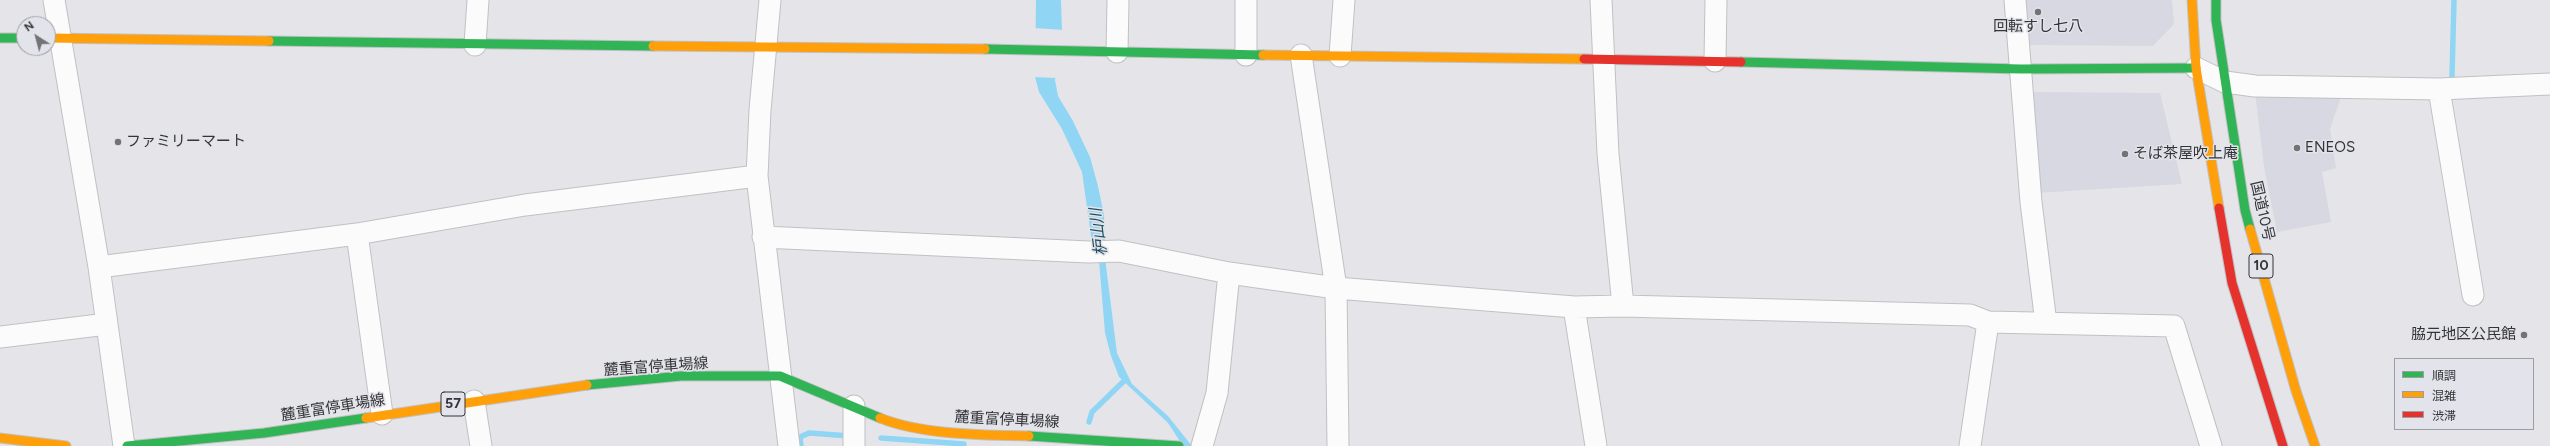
<!DOCTYPE html>
<html>
<head>
<meta charset="utf-8">
<style>
  body { margin:0 }
  #map { position:relative; width:2550px; height:446px; overflow:hidden; background:#e5e5e9; font-family:Figtree,"Noto Sans JP",sans-serif }
  canvas { display:block }
  .legend { position:absolute; left:2394px; top:358px; width:140px; height:72px; box-sizing:border-box; background:#e3e4eb; border:1px solid #9d9ea3; margin:0; padding:5px 7px; list-style:none; font-size:12px; color:#353538 }
  .legend li { display:flex; align-items:center; gap:8px; height:20px }
  .legend b { width:20px; border:1px solid #9d9ea3 }
  .north { position:absolute; left:16px; top:16px; width:40px; height:40px; box-sizing:border-box; background:#e3e4eb; border:1px solid #9d9ea3; border-radius:50%; rotate:324deg; font-size:11px; font-weight:700; line-height:16px; text-align:center; color:#353538 }
  .north::after { content:''; display:block; margin:auto; width:14px; height:18px; background:#737376; clip-path:polygon(50% 0,100% 100%,50% 72%,0 100%) }
</style>
</head>
<body>
<div id="map">
<canvas width="2550" height="446"></canvas>
<ul class="legend">
<li><b style="height:5px;background:#30b455"></b>順調</li>
<li><b style="height:5px;background:#ff9f0a"></b>混雑</li>
<li><b style="height:5px;background:#e5322d"></b>渋滞</li>
</ul>
<div class="north">N</div>
</div>
<script>
const g = document.querySelector('canvas').getContext('2d');
g.lineJoin = 'round';
function fillPath(path, color) { g.fillStyle = color; g.fill(path, 'evenodd'); }
function strokePath(path, color, width, dash) { g.strokeStyle = color; g.lineWidth = width; g.lineCap = dash ? 'butt' : 'round'; g.setLineDash(dash || []); g.stroke(path); }
function drawText(font, color, halo, rows, align = 'center') {
  g.font = font + ' Figtree,"Noto Sans JP",sans-serif'; g.lineWidth = 3; g.setLineDash([]); g.textBaseline = 'middle'; g.strokeStyle = halo; g.fillStyle = color; for (const [text, x, y, turn = 0] of rows) {
    g.save(); g.translate(x, y); g.rotate((+turn || 0) * Math.PI / 180); g.textAlign = isNaN(turn) ? turn : align; if (halo) g.strokeText(text, 0, 0); g.fillText(text, 0, 0); g.restore();
  }
}
fillPath(new Path2D(`
  M2022,0h150l2,24 -21,22 -127,-1z
  M2030,92l130,1 22,91 -145,9z
  M2255,92l87,2 -12,35 6,39 -14,4 9,50 -54,10 -13,-65z`), '#d7d8e1');
fillPath(new Path2D(`
  M1036,0h25l1,32 -7,48 3,16 15,25 17,36 8,29 6,29 2,51 11,87 15,31 36,32 24,30h-9l-15,-23 -49,-46 -8,-21 -6,-23 -6,-72 -7,-18 -10,-71 -20,-43 -23,-37 -4,-15z`), '#90d6f4');
fillPath(new Path2D(`
  M1033,28l31,2 -7,48 -24,-1z`), '#e5e5e9');
strokePath(new Path2D(`
  M2452,77l2,-77
  M1089,422l3,-10 34,-33
  M881,438l83,6
  M801,446l-1,-9 9,-4 41,3`), '#90d6f4', 5.5);
const street = new Path2D(`
  M54,0l45,267 25,179
  M770,0l-10,110 -3,66 32,270
  M1601,0l7,154 15,152
  M2015,0l16,202 15,121
  M475,45l3,-45
  M1117,52l1,-52
  M1246,55v-55
  M1301,55l35,233 2,158
  M1340,56l4,-56
  M1715,61l1,-61
  M2196,68l29,14 30,4 184,3 111,-5
  M2439,89l34,206
  M357,234l25,180
  M763,237l326,15 30,-1 110,22
  M99,267l258,-33 168,-29 232,-29
  M0,337l107,-13
  M474,401l7,45
  M854,446v-40
  M1202,446l15,-53 12,-120 107,15 238,19
  M1596,446l-22,-139 49,-1 347,9 18,7 186,4 37,120
  M1970,446l18,-124`);
const fast = new Path2D(`
  M2216,0v20l29,190 5,19
  M0,38h24
  M269,41l384,5
  M985,49l278,6
  M1741,62l280,7 175,-1
  M587,385l94,-9h99l100,42
  M1029,436l150,10
  M127,446l137,-13 102,-15`);
const slow = new Path2D(`
  M2192,0l4,68 23,140
  M48,38l221,3
  M653,46l332,3
  M1263,55l321,4
  M2250,229l46,162 19,55
  M366,418l221,-33
  M880,418c42,17 103,17 149,18
  M0,438l66,8`);
const jam = new Path2D(`
  M1584,59l157,3
  M2219,208l13,75 51,163`);
strokePath(street, '#c1c1c4', 23);
strokePath(fast, '#c1c1c4', 11);
strokePath(slow, '#c1c1c4', 11);
strokePath(jam, '#c1c1c4', 11);
strokePath(street, '#fbfbfc', 21);
strokePath(fast, '#30b455', 9);
strokePath(slow, '#ff9f0a', 9);
strokePath(jam, '#e5322d', 9);
for (const [x, y, r, color] of [
  [2038,12,4,"#737376"],
  [118,142,4,"#737376"],
  [2297,148,4,"#737376"],
  [2125,154,4,"#737376"],
  [2524,335,4,"#737376"]
]) { const dot = new Path2D(); dot.arc(x, y, r, 0, 2 * Math.PI); g.fillStyle = color; g.fill(dot); strokePath(dot, '#e3e4eb', 1.5); }
for (const [x, y, w] of [
  [2261,266,24],
  [453,404,24]
]) { const box = new Path2D(); box.roundRect(x - w / 2, y - 12, w, 24, 3); g.fillStyle = '#e3e4eb'; g.fill(box); strokePath(box, '#353538', 1); }
drawText('bold 14px', '#353538', null, [
  ["10",2261,266],
  ["57",453,404]
]);
drawText('15px', '#353538', '#e3e4eb', [
  ["回転すし七八",2038,27,"center"],
  ["ファミリーマート",126,142],
  ["ENEOS",2305,148],
  ["そば茶屋吹上庵",2133,154],
  ["脇元地区公民館",2516,335,"right"]
], 'left');
drawText('15px', '#353538', '#e3e4eb', [
  ["国道10号",2262,211,77],
  ["麓重富停車場線",656,367,-4],
  ["麓重富停車場線",333,408,-9],
  ["麓重富停車場線",1007,420,3]
]);
drawText('italic 16px', '#1f4b5c', '#e3e4eb', [
  ["枦山川",1099,232,-97]
]);
</script>
</body>
</html>
